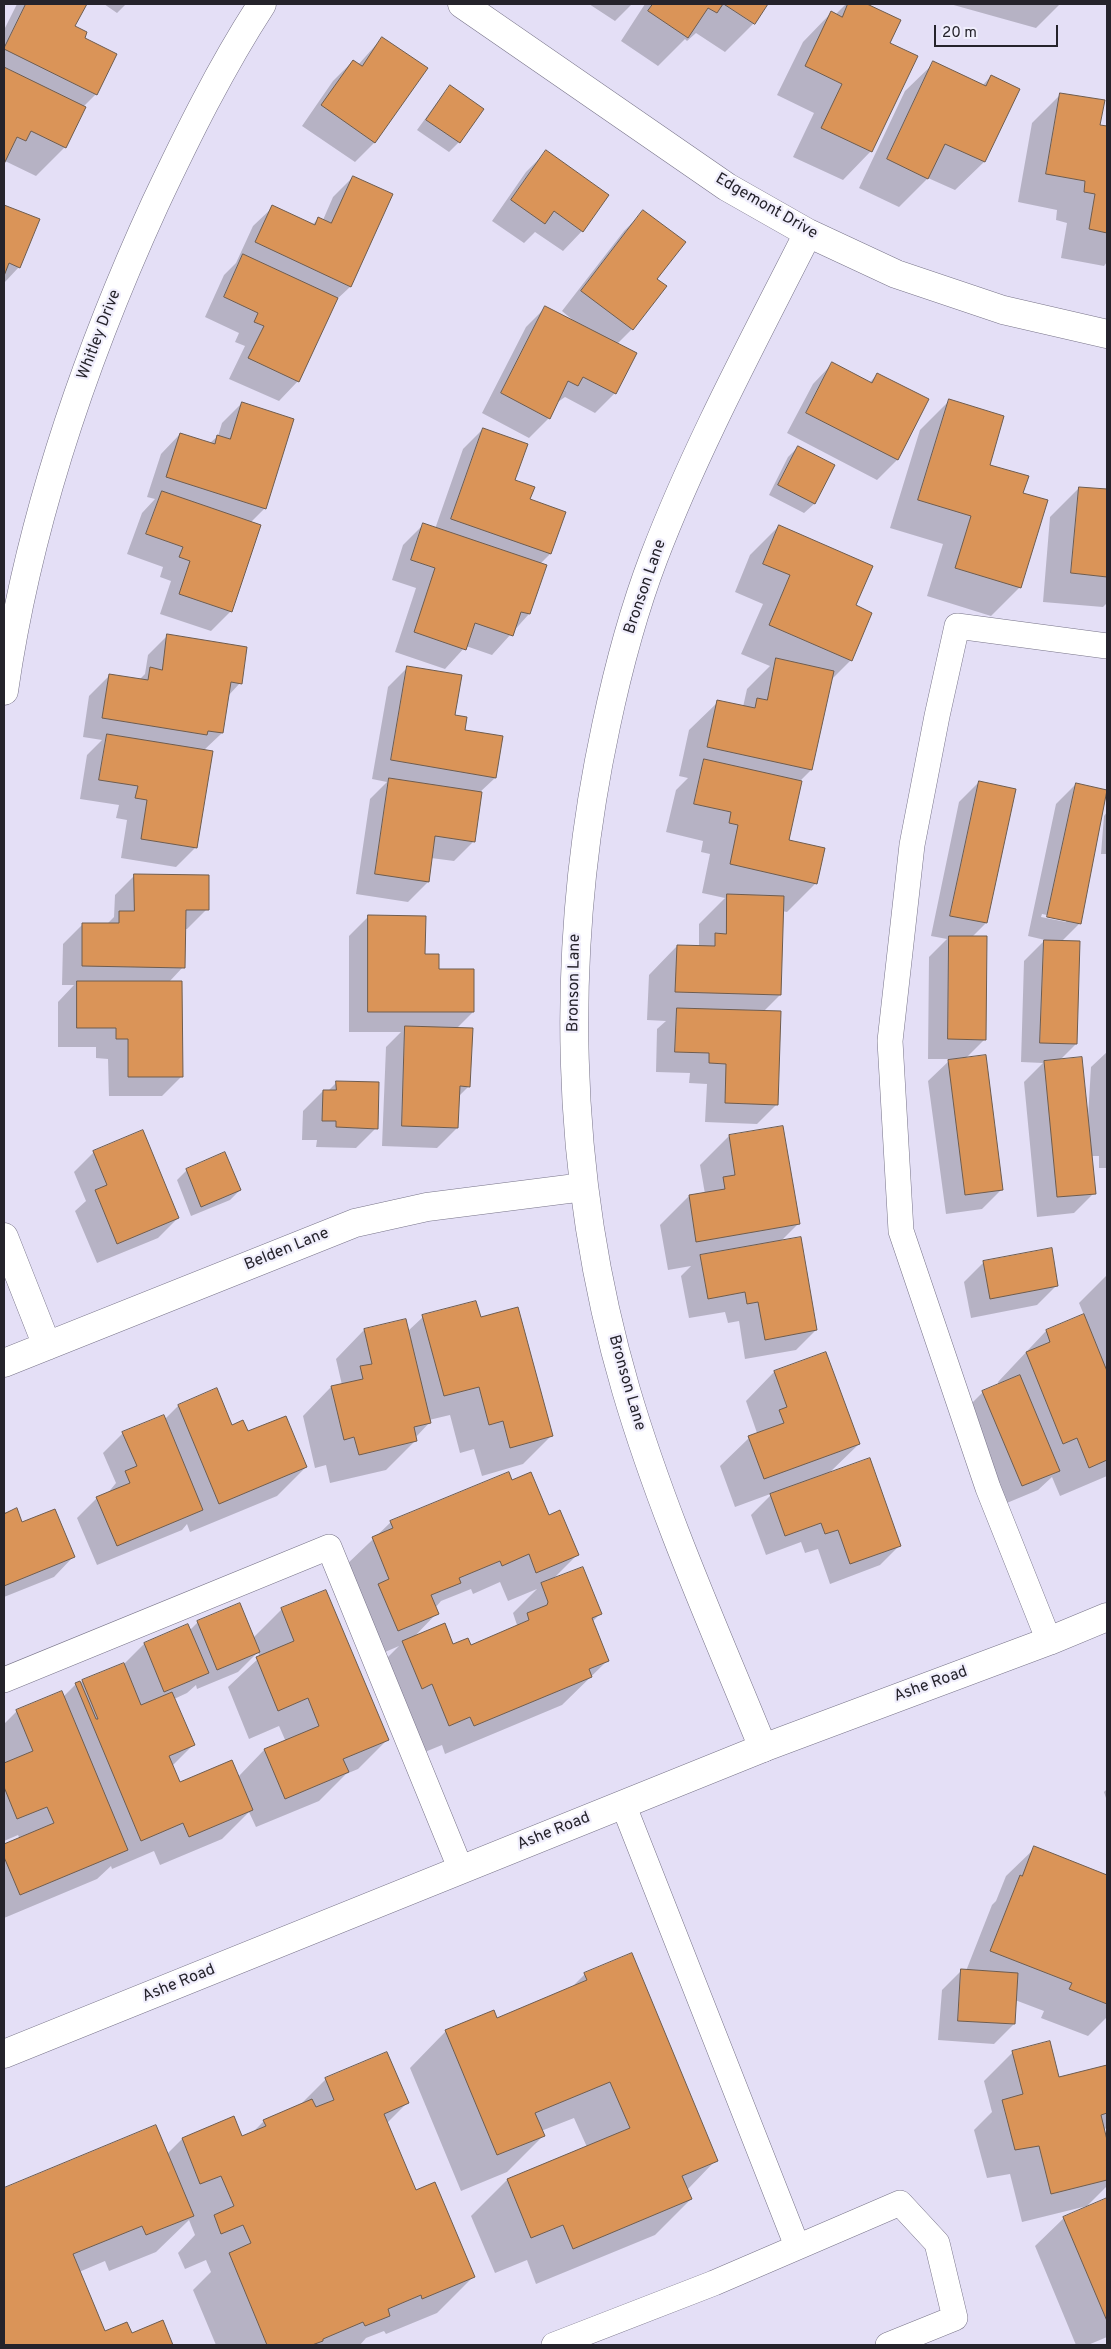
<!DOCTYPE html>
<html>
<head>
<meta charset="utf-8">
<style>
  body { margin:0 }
  #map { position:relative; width:1111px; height:2349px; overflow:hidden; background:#e4dff6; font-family:Overpass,sans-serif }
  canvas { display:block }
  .frame { position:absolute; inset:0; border:5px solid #25232b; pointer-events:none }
  .scale { position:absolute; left:934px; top:25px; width:124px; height:22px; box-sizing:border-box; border:2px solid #25232b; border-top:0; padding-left:6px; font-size:15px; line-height:18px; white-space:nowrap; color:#25232b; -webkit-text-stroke:4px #f0eefc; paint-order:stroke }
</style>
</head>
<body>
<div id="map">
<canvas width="1111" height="2349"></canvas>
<div class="frame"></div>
<div class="scale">20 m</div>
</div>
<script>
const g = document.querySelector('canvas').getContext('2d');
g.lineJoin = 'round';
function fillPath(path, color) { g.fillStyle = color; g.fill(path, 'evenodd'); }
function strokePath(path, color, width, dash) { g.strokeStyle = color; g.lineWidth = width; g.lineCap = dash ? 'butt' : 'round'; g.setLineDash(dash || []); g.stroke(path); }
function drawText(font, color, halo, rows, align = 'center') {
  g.font = font + ' Overpass,sans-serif'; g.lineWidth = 4.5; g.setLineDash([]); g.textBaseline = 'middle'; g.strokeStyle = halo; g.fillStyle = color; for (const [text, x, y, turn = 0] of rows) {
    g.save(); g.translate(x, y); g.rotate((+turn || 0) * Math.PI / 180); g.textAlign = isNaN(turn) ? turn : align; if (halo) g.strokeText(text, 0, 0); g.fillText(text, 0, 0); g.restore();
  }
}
fillPath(new Path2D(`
  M17,4h68l-12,23 10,11 13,56 -13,13 -18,40 -29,29 -31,-15 -1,1v-132z
  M104,4h22l-9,9z
  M589,4h43l-17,17z
  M645,4h122l-13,19 -29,29 -29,-19 -9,8 -2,-2 -27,27 -37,-25z
  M846,4h18l36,17 -11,22 -18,108 -28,29 -50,-23 21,-44 -37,-18 26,-53 28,-29 4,2z
  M950,4h110l-24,24z
  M382,38l-8,105 -19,19 -53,-36 31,-45 20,-20 5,4z
  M934,63l48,23 9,-10 27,13 -34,73 -29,28 -27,-12 -29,29 -40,-19 46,-97z
  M450,87l32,22 -23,33 -10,10 -32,-22 24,-33z
  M1061,94l38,32 8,1v135l-3,4 -43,-8 6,-35 -11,-3 1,-10 -39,-8 14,-79z
  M546,152l36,79 -19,20 -28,-19 -11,11 -32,-22 34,-49z
  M353,177l38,18 -41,92 -15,14 -37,80 -19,20 -50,-22 16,-33 -10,-4 4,-9 -34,-16 19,-42 12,-12 17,-37 20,-19 39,18 7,-7 4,2 10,-23z
  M4,206l34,13 -19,48 -15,16z
  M644,211l11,68 -23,50 -15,15 -2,49 -20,20 -30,-16 -10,7 -6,14 -20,20 -47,-25 44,-86 20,-20 29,15 -13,-11 62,-80z
  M832,364l37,19 9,-9 49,26 -30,60 -20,20 -90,-47 26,-49z
  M949,401l39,64 34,29 -2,93 -29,29 -64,-20 16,-52 -53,-16 30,-98z
  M242,403l23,105 -15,15 -19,88 -20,20 -51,-17 11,-33 -11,-4 3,-10 -36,-13 15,-41 13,-14 -8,-2 14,-43 19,-20 30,9 8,-7 4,-13z
  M483,429l31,52 15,19 35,13 -14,41 -10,10 -11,50 -37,41 -26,-9 -21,23 -50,-17 21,-64 -24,-8 11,-35 20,-20 12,4 28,-80z
  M798,447l36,19 -20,38 -10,9 -35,-18 19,-38z
  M1107,477v126l-4,4 -60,-5 7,-85 29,-29 27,2z
  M779,526l75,80 -3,54 -20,20 -20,90 -12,12 -11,59 28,42 -29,29 -5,-1 -2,84 -17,17 14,92 -20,20 -52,-2 2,-38 -18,-1 1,-10 -34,-1 1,-43 9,-8 -19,-1 2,-45 28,-29 22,1v-23l26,-26 -23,-5 8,-39 -9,-2 2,-11 -37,-9 10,-42 12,-12 -9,-2 10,-46 29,-28 25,5 4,-18 23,-23 -29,-12 22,-50 -28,-12 15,-37z
  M168,635l72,48 -12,13 -6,37 -19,18 -7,96 -20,20 -55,-9 6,-38 -11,-2 3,-13 -39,-6 7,-44 15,-15 -19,-3 6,-41 20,-20 30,4 6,-6 3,-19z
  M408,667l46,49 41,62 -16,15 -5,48 -20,20 -23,-3 -3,24 -20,20 -52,-8 14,-95 17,-17 -15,-3 16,-92z
  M979,782l7,141 -14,14 13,102 -20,20 37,130 -20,20 -36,5 -18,-133 23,-22h-23l1,-102 18,-18 -16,-3 28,-134z
  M1076,784l31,7 -27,132 -19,19 15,102 -17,17 29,56 3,-50 16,-15v116h-8v-12h-8l3,37 -20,20 -37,4 -13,-135 19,-19 -22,-1 3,-101 21,-21 -17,-4 28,-132zM1042,914l24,5v3l-25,-5z
  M1107,812v42h-6l3,-38z
  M135,875l72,34 -20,20h-3l-1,38 -14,15 13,94 -20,20h-53l-1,-37 -12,-1v-11h-38v-45l16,-17h-12l1,-41 20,-20h24l7,-7 1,-22z
  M369,916l55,39 49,57 -17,17 13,57 -11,11 -1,31 -20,20 -55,-2 4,-99 15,-15h-52v-96z
  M337,1082l39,46 -20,20 -40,-1 1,-7h-15l1,-29 20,-20h5z
  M729,1136l69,88 -18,18 36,88 -20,20 -51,9 -6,-38 -11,2 -3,-11 -36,6 -8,-42 10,-10 -23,4 -8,-45 29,-29 16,-2 -5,-29z
  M94,1152l84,66 -20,20 -61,25 -22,-52 11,-10 -12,-29z
  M187,1170l53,20 -10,10 -39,16 -14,-36z
  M984,1262l73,23 -20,20 -66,13 -7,-36z
  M1107,1275v91l-2,2 2,6v102l-47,20 -8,-19 -14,13 -36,15 -39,-93 20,-20 16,-7 -1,-3 48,-51 38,-16 -5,-12z
  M423,1317l57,2 71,117 -28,28 -41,12 -8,-27 -14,4 -10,-38 -21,5 1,2 -15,16v3l-29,29 -56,13 -4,-18 -11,3 -12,-52 28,-29 11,-2 -6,-26 28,-29 44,1z
  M774,1372l85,72 -31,30 72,71 -20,20 -50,19 -12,-35 -13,4 -4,-11 -35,13 -15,-40 22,-22 -38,14 -15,-41 29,-28 8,-5 -11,-32z
  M178,1406l69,27 59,34 -29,29 -87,36 -3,-8 -5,6 -85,35 -20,-47 20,-20 10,-4 9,-11 -13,-30 20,-20 42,-14z
  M511,1481l37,35 29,39 -25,25 49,33 -9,9 15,39 -45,44 -117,49 -3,-9 -22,9 -46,-83 25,-25 -30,13 -25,-92 47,-45zM500,1582l8,19 29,-12 -24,24 4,12 -2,2 -45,19h-17l-40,-8 24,-25 -2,-5 6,-7 30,-12 2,5z
  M16,1509l6,15 51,33 -19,20 -50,20v-83z
  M325,1591l62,149 -29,29 -12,5 -27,27 -63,26 -7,-15 -27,27 -62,26 -6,-14 -42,18 -1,-3 -14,13 -93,39v-73l16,-6 -2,-4 -14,6v-117l13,-13 46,-14 13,-13 48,-20 20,-20 43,-18 2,5 9,-9 55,16 28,-28zM258,1652l2,5 -32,30 21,52 30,-13 7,16 -22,8 -26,27 -59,7 -7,-18 21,-21 -19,-46 13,-6 9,-8 1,4 41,-17z
  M1107,1789v12l-3,-9z
  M1035,1848l72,28v141l-19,19 -47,-18 3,-7 -29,-11 -1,24 -20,20 -56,-4 4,-50 20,-20 4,1 26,-66 4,-4 10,-25z
  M585,1974l131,186 -29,30 4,9 -36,36 -119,49 -9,-24 -32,13 -24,-57 36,-36 80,-33 -13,-29 -33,13 2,5 -36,36 -46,19 -51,-123 36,-37 50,-12 74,-30z
  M1013,2052l45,27 49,-13v61l-3,3 3,15v41l-20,20 -65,16 -12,-48 -23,4 -13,-48 18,-18 -8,-31z
  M326,2079l81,24 -20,20 28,69 58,85 -36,36 -51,21 -2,-3 -18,7 -6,7h-144l-23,-55 18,-18 -5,-12 -21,9 -7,-16 17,-18 -6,-15 -33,32 -47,19 -4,-10 -26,11 25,61 27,2 31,-13 10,23h-168v-156l151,-63 12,28 15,-15 51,-21 9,20 8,-3 14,-14 35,-15z
  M1107,2199v138l-19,8h-12l-41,-99 29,-28z`), '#0003');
const building = new Path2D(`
  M26,4h61l-12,22 12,6 -2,6 32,16 -20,41 -93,-46z
  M653,4h70l-6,9 -9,-5 -20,30 -40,-27z
  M724,4h44l-13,20z
  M848,4h19l34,16 -11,23 28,13 -46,96 -51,-24 21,-44 -37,-18 26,-55 11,6z
  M382,37l46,31 -53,75 -54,-38 32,-45 9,6z
  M933,61l53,25 5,-11 29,14 -35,73 -40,-18 -17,35 -41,-20z
  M4,67l82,40 -20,41 -35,-17 -5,10 -9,-4 -13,27z
  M450,85l34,24 -24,34 -34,-23z
  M1060,93l45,7 -5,25 7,1v107l-18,-4 6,-35 -11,-2 1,-11 -39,-7z
  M546,150l63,45 -26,37 -29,-21 -9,13 -34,-24z
  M353,176l40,18 -42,93 -96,-45 17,-37 43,20 3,-8 13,6z
  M4,205l36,14 -20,49 -11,-5 -5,13z
  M643,210l43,32 -29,37 10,7 -34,44 -52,-39z
  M243,254l95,44 -39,84 -51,-24 16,-32 -10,-4 4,-9 -34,-16z
  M545,306l92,47 -21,41 -33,-17 -5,9 -10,-5 -18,38 -49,-26z
  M832,362l40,21 5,-10 52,26 -31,61 -92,-47z
  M949,399l55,17 -14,49 39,11 -6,17 25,7 -27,88 -66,-20 16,-52 -53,-16z
  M242,402l52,17 -28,90 -100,-32 14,-44 35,11 2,-9 13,4z
  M483,428l45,16 -13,36 20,7 -5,12 36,13 -15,42 -100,-35z
  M798,446l37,19 -20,39 -37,-19z
  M1079,487l28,2v88l-36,-4z
  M162,491l99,34 -29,87 -53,-18 11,-33 -11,-4 4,-10 -37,-13z
  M423,523l124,42 -17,49 -9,-2 -8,24 -38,-13 -9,27 -52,-18 21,-64 -24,-8z
  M779,525l94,41 -17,39 16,8 -20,48 -83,-36 21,-50 -27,-11z
  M167,634l80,13 -5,37 -11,-2 -8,51 -15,-2 -1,4 -105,-17 7,-44 39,6 2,-13 12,3z
  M776,658l58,13 -22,99 -105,-23 10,-47 38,8 2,-10 10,2z
  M407,666l55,9 -7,40 12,2 -2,13 38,6 -7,42 -105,-18z
  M107,734l106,17 -16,97 -56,-9 6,-39 -12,-2 3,-12 -39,-6z
  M704,759l98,22 -13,59 36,8 -8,36 -87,-20 8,-39 -9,-2 2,-11 -37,-8z
  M389,778l93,14 -7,50 -40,-6 -6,46 -54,-8z
  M979,781l37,8 -29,134 -37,-7z
  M1076,783l31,7 -26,134 -34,-7z
  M134,874l75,1v35h-23l-1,58 -103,-2v-43h37v-12h15z
  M727,894l57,2 -3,99 -106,-3 2,-47 38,1v-13l11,1z
  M368,915l58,1 -1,38h14v15h35v43h-106z
  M949,936h38l-1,104 -38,-1z
  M1044,940l36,1 -3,103 -37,-1z
  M77,981h105l1,96h-55v-38h-12v-11h-39z
  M677,1008l104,3 -3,94 -53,-2 1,-39 -17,-1v-10l-34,-1z
  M405,1026l68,2 -3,59 -10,-1 -2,42 -56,-2z
  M986,1055l17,135 -38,5 -17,-135z
  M1082,1057l14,137 -39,3 -13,-136z
  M336,1081l43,1 -1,47 -42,-2v-6h-14l1,-31h13z
  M783,1126l17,98 -104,18 -7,-47 36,-6 -2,-12 12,-2 -6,-40z
  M143,1130l36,88 -62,26 -22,-54 12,-5 -14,-34z
  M225,1152l16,38 -40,17 -15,-38z
  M801,1237l16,93 -52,10 -7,-38 -11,2 -2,-12 -37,7 -8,-44z
  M1052,1248l6,38 -68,13 -7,-38z
  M476,1301l5,16 37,-10 35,129 -43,12 -7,-27 -14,4 -10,-38 -35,9 -22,-81z
  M1084,1314l23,57v89l-18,8 -12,-30 -14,6 -37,-92 24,-10 -4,-12z
  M406,1319l25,104 -17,4 3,14 -58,14 -5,-18 -10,3 -13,-54 32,-7 -3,-13 12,-2 -8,-35z
  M826,1352l34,92 -96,35 -16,-43 36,-13 -5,-13 8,-3 -13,-36z
  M1020,1375l40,96 -38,15 -40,-95z
  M217,1388l15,37 11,-5 5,11 38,-15 21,51 -88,37 -41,-99z
  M164,1415l39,95 -86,36 -21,-49 34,-14 -5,-12 12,-5 -15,-34z
  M870,1458l31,88 -51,18 -12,-34 -13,4 -4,-11 -36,13 -15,-42z
  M509,1472l3,8 19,-8 18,43 11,-5 19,45 -43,18 -7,-19 -27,12 -2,-5 -41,17 2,5 -30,12 8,19 -41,17 -20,-47 11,-5 -17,-42 21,-9 -3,-7z
  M17,1508l5,14 33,-13 20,48 -71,29v-75l1,2z
  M583,1567l19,47 -10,4 17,43 -20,8 3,8 -118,49 -4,-9 -21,9 -17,-42 -10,5 -20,-48 43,-18 8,21 15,-6 3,7 58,-25 -2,-7 20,-8 1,-3 -7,-19z
  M326,1590l63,150 -46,19 6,13 -64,27 -21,-50 55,-23 -11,-28 -30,13 -22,-54 38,-16 -13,-33z
  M240,1603l20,49 -43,18 -20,-49z
  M188,1624l21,49 -45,19 -20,-49z
  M124,1663l17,42 31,-13 23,53 -26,11 11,26 52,-22 21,50 -64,27 -6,-14 -42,18 -66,-158 5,-2 16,38h2l-16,-39z
  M62,1691l66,159 -108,45 -16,-38v-13l50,-21 -7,-16 -30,12 -13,-32v-24l29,-12 -17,-41z
  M1034,1846l73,29v129l-38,-15 3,-6 -82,-32 30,-76 2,1z
  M632,1953l86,208 -36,15 10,23 -119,50 -10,-24 -32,13 -24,-59 123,-51 -20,-46 -75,31 10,23 -48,19 -52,-125 49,-20 3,8 90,-38 -3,-7z
  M961,1969l57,4 -3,51 -57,-3z
  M1050,2041l9,36 48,-12v48l-6,2 6,25v40l-56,14 -12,-48 -24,4 -13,-50 21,-6 -11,-43z
  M387,2052l22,51 -25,11 32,76 19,-8 40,95 -53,22 -1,-4 -33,14 2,7 -25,10 -2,-4 -40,17v2l-11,4h-45l-38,-92 22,-10 -8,-18 -22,9 -7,-19 20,-9 -13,-30 -21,8 -18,-46 52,-22 8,20 24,-10 -3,-6 49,-21 4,8 18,-7 -9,-22z
  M156,2125l38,91 -48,19 -4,-9 -69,28 32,77 22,-9 5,11 31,-13 10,25h-169v-157z
  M1107,2198v123l-44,-104z`);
fillPath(building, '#da9458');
strokePath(building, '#6e5c4e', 1);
const lane = new Path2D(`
  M1049,1641l-61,-153 -87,-257 -11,-190 22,-196 25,-129 20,-90 150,20
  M4,1680l325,-133 132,323
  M623,1804l174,442
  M554,2345l160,-62 186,-80 37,40 18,75 -67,27`);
const street = new Path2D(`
  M462,4l265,183 81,46 88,41 107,36 104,24
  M4,691c24,-167 81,-334 151,-487 32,-68 66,-137 107,-200
  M4,1237l43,109
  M4,1363l351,-140 72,-16 157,-20
  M763,1748c-48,-118 -101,-236 -137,-358 -63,-215 -67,-445 -20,-664 12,-57 27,-114 48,-169 43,-112 100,-217 154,-324`);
const secondary = new Path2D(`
  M4,2054l759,-306 286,-107 58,-24`);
strokePath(lane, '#777388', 26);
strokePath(street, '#777388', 29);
strokePath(secondary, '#777388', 29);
strokePath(lane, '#fff', 25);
strokePath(street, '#fff', 28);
strokePath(secondary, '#fff', 28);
drawText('16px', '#25232b', '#f0eefc', [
  ["Edgemont Drive",766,207,30],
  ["Whitley Drive",100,335,-69],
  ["Bronson Lane",646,587,-71],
  ["Bronson Lane",575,983,-89],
  ["Belden Lane",287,1250,-22],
  ["Bronson Lane",626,1383,74],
  ["Ashe Road",931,1685,-20],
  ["Ashe Road",554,1832,-22],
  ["Ashe Road",179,1984,-22]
]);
</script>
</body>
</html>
